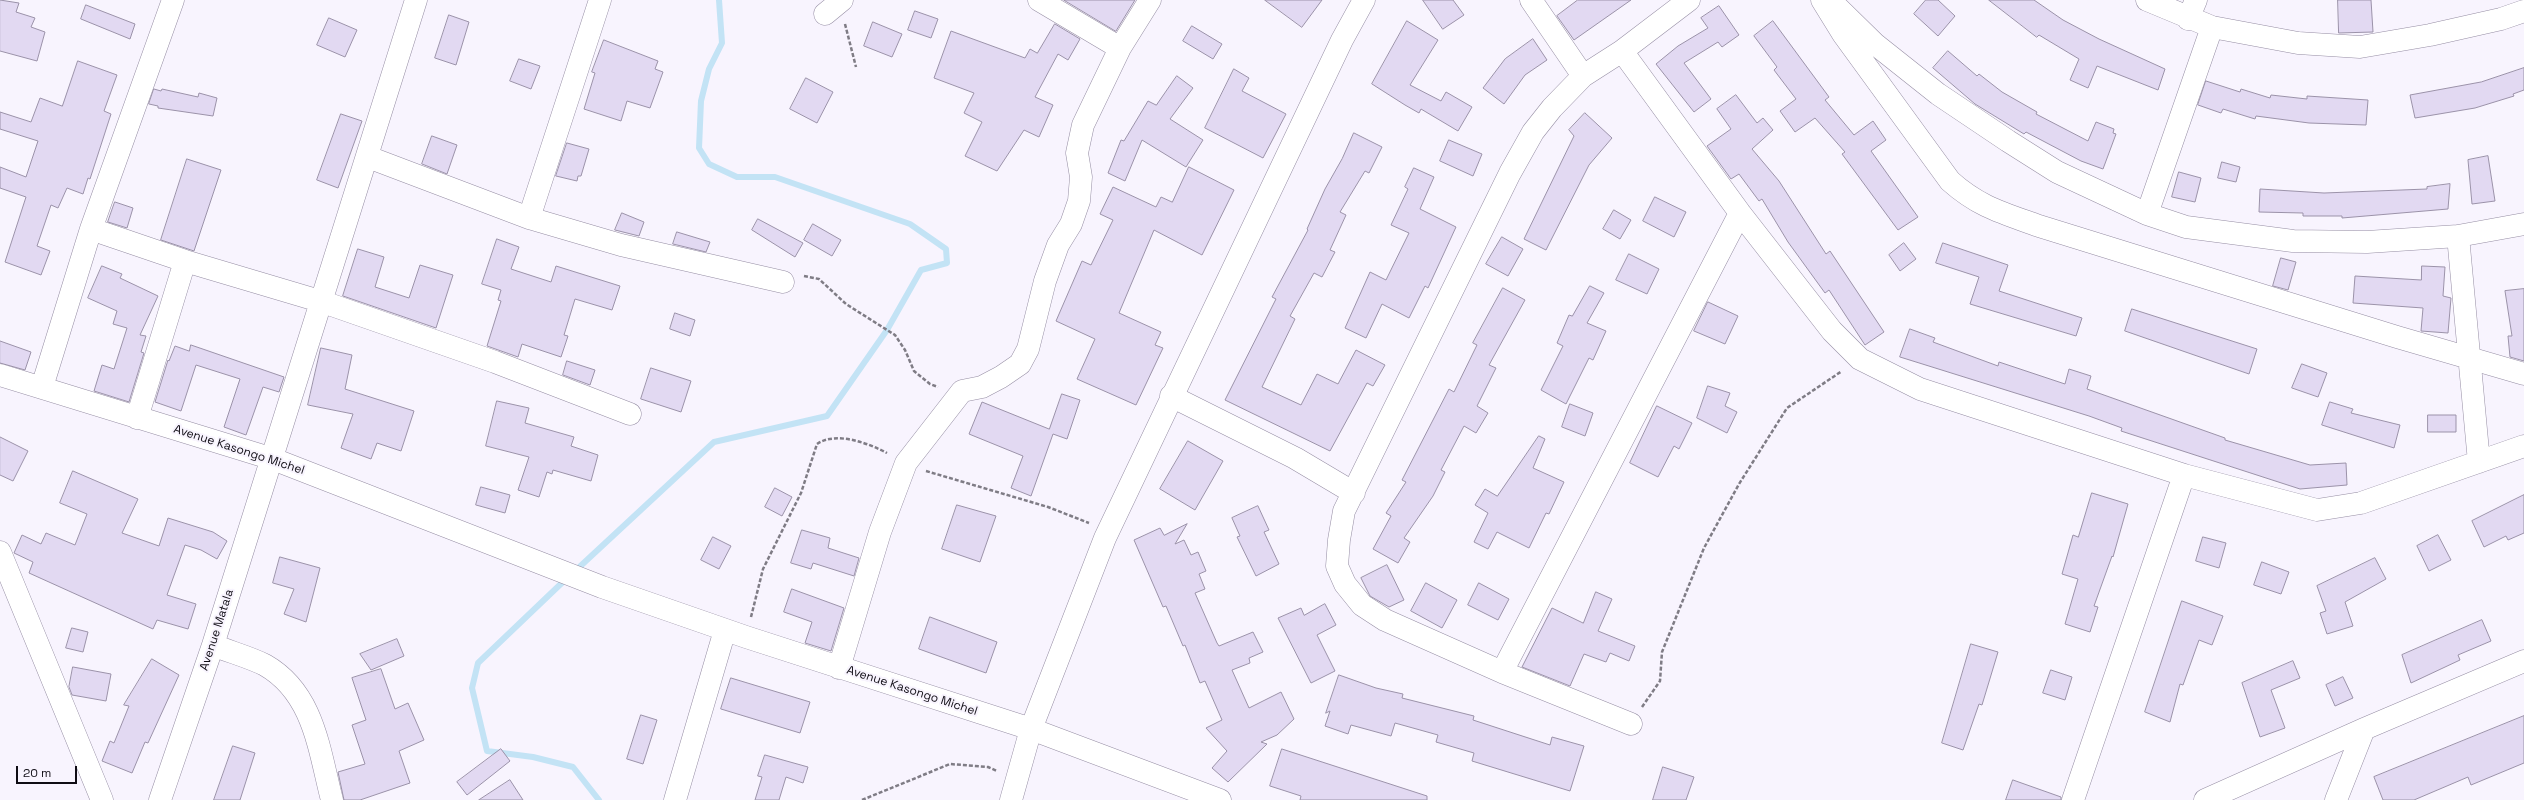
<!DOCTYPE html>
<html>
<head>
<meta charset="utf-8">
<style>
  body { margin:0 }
  #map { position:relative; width:2524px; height:800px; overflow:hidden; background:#f8f4fe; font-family:"Space Grotesk",sans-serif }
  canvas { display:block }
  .scale { position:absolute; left:16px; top:766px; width:61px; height:18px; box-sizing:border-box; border:2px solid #0f0c14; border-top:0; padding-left:5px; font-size:12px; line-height:14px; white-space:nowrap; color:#0f0c14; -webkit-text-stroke:3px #f8f4fe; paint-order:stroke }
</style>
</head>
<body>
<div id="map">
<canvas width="2524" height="800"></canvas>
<div class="scale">20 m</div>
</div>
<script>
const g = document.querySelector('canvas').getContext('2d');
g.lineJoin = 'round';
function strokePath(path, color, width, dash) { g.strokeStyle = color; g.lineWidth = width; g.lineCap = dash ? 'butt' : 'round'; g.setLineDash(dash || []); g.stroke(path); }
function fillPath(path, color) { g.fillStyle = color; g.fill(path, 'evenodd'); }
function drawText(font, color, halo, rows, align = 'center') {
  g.font = font + ' "Space Grotesk",sans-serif'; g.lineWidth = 4; g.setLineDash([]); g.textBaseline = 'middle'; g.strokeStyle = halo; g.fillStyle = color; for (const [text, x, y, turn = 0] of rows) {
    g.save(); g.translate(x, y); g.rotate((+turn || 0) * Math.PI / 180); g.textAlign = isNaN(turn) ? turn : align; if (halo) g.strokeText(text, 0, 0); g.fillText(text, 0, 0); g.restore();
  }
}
strokePath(new Path2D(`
  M574,572l140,-130 113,-26 60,-86 34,-60 26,-7 -1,-14 -36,-25 -135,-47h-38l-28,-13 -10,-16 2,-47 8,-32 13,-26 -3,-43
  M567,578l-89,85 -6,25 15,63 46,6 40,10 26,33`), '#c3e3f5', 6);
const building = new Path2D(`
  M0,0l19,3 -3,9 19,6 -4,9 14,5 -8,29 -37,-10z
  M1064,0h71l-19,31z
  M1265,0h57l-20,27z
  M1423,0h30l11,15 -21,14z
  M1578,0h53l-57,40 -17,-24z
  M1926,0h12l17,16 -17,20 -24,-22z
  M1989,0h45l29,20 36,19 66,30 -7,21 -61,-24 -9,22 -18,-8 9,-21 -40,-24 -2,2z
  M2338,0h33l2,32 -34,1z
  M86,5l49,19 -5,15 -49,-20z
  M1719,6l20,29 -17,12 -4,-5 -34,21 27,36 -17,13 -38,-48 22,-18 30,-18 -7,-10z
  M915,11l23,8 -7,19 -23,-8z
  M449,15l20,7 -13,43 -21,-7z
  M329,18l28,12 -12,27 -28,-12z
  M1407,21l31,19 -28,45 31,16 5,-9 26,15 -14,24 -37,-22 -2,4 -14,-8 -33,-21z
  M1773,21l56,76 -4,3 29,35 19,-14 13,19 -15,11 47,66 -20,13 -56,-76 3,-2 -30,-34 -20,14 -15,-21 16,-12 -22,-29 3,-3 -23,-31z
  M873,22l29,12 -10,23 -28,-11z
  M1055,24l25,15 -12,21 -10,-6 -23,43 18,8 -14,32 -15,-7 -27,41 -32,-15 17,-34 -18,-9 10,-20 -40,-15 17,-47 74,27 5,-9 7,4z
  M1192,26l30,18 -9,15 -30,-18z
  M1533,39l14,21 -22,15 -21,29 -21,-16 22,-29z
  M604,40l54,21 -3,8 8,3 -13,36 -23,-7 -6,20 -37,-12 11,-36 -3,-1z
  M1948,51l29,25 2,-2 23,18 35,20 -1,2 52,27 8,-19 18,7 -1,4 3,1 -13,35 -22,-8 -55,-29 -2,2 -49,-30 -42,-36z
  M519,59l21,7 -9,23 -21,-8z
  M78,61l39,14 -13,36 7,3 -21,65 -2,-1 -5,16 -16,-6 -9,20 -7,-3 -14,41 13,5 -9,24 -36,-13 21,-65 -26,-9v-21l26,10 12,-36 -38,-12v-17l31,10 9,-24 22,8z
  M2524,68v22l-11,4 1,2 -39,12 -60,10 -5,-23 71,-13z
  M1234,69l15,9 -7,13 44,23 -23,44 -58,-30z
  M1177,76l16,12 -23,31 33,21 -17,27 -44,-27 -17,41 -17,-8 13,-33 3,1 24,-40 8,4z
  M806,78l27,14 -16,31 -27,-14z
  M2206,81l34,11 1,-3 29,9 1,-3 36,4v-3l61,4 -2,25 -57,-2 -53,-7 -1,3 -32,-10 -2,4 -23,-8z
  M154,89l7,2 1,-2 36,8 1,-4 18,5 -4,18 -55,-8v-2l-9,-2z
  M1736,95l21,28 6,-5 10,12 -21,19 27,32 47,73 4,-3 54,81 -19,13 -36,-55 -4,3 -37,-51 -26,-43 -3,2 -20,-27 -8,5 -24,-33 24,-17 -14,-20z
  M1585,113l27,25 -23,27 -43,85 -22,-11 50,-103 -5,-6z
  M341,114l21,7 -24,67 -21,-8z
  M1354,133l28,14 -13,26 -4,-2 -25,41 6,3 -16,35 5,2 -13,25 -8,-4 -24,43 5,3 -33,68 39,18 16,-31 21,10 18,-34 29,15 -12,21 -6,-3 -37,68 -105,-51 51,-101 -4,-2 36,-67 -1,-1 18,-40 17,-30z
  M432,136l25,9 -10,29 -25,-10z
  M1449,140l33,14 -9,22 -33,-15z
  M567,143l22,6 -8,27h-3l-1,5 -21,-5z
  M2488,156l7,45 -23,3 -4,-44z
  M187,159l34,11 -27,81 -33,-11z
  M2222,162l18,5 -4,15 -18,-4z
  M1189,167l45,23 -32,65 -48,-25 -35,83 42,19 -6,13 8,3 -27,57 -59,-26 18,-40 -39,-18 26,-60 9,4 22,-45 -13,-6 13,-27 43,20 5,-10 11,5z
  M1414,168l20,9 -14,32 36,18 -28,61 -3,-2 -16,32 -27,-14 -16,34 -21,-10 25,-56 16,8 23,-47 -18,-8 17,-36 -3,-2z
  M2179,172l22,6 -6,24 -23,-5z
  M2450,184l-2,25 -106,9v-2h-39v-3l-44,-1 1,-23 64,4 103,-4v-2z
  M1655,197l31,15 -12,25 -31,-16z
  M115,202l18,6 -6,20 -19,-6z
  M1614,210l17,10 -11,19 -17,-10z
  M622,213l22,9 -5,14 -24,-6z
  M758,219l45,24 -8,14 -43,-27z
  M813,224l28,16 -9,16 -28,-16z
  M677,232l33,10 -4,10 -33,-8z
  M1502,237l21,12 -15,27 -22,-12z
  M497,239l22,8 -8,22 40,13 5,-16 64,20 -8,24 -37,-11 -11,36 4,1 -7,21 -39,-13 -4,13 -31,-11 14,-45 -3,-1 3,-10 -19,-6z
  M1904,243l12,16 -16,12 -11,-16z
  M1943,243l65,22 -9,26 83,27 -6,18 -106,-32 9,-27 -43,-14z
  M358,249l26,8 -9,30 34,11 11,-33 33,10 -17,53 -93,-32z
  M1629,254l30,15 -12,25 -31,-14z
  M2281,258l15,4 -8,28 -15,-4z
  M102,266l20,8 -2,4 38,18 -18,39 6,1 -5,16 3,1 -15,49 -35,-11 8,-26 12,4 13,-41 -14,-4 4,-13 -29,-13z
  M2422,266l23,1 -2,29 8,2 -3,35 -27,-2 2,-23 -70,-5 2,-27 66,4z
  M1590,286l14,7 -17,30 19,8 -13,29 -4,-2 -23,46 -25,-14 22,-44 -6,-3 12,-28 3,1z
  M1503,288l22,12 -36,65 7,3 -19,38 11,7 -12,20 -12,-7 -23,44 4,2 -12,24 -29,42 6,4 -12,21 -25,-14 18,-33 -5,-3 20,-31 -4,-2 47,-91 5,3 23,-47 -4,-2z
  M2524,289v72l-14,-4 -2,-21h4l-7,-45z
  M1708,302l30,14 -13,28 -31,-13z
  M2132,309l125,40 -8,25 -124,-43z
  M675,313l20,7 -5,16 -20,-7z
  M1910,329l25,9 -2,4 65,24 1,-4 66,22 4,-15 22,7 -4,13 138,49v2l85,25 36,-2 1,22 -47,4 -179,-58 1,-3 -33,-12 -189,-59z
  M0,341l31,11 -6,18 -25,-7z
  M191,345l93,32 -5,15 -16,-5 -17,48 -22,-8 16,-48 -44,-14 -15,46 -26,-9 13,-42 1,1 6,-15 14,5z
  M321,348l31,7 -7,34 69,22 -13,40 -24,-8 -6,16 -30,-11 12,-34 -45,-9z
  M567,361l28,9 -5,15 -27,-10z
  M2302,364l25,9 -9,24 -26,-9z
  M651,368l40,13 -10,31 -40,-13z
  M1708,386l22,7 -5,13 12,6 -10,21 -30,-15z
  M1062,394l18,6 -13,39 -14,-5 -22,62 -20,-8 12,-32 -54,-22 13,-32 67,27z
  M497,401l32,7 -4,15 49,14 -3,9 27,9 -7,26 -38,-11 -1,4 -5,-2 -8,25 -21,-7 11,-33 -43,-11z
  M2330,402l23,7 -2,4 49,12 -6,23 -72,-23z
  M1570,404l23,9 -8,23 -23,-9z
  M1657,406l35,17 -13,26 -5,-3 -16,31 -28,-14z
  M2428,415h28v17h-28z
  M1539,436l6,3 -12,29 31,14 -15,32 -3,-1 -17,35 -32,-16 -9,17 -14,-7 14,-29 -13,-8 10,-16 12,7z
  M0,437l28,14 -15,30 -13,-6z
  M1188,441l35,20 -28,49 -35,-21z
  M73,471l65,28 -16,34 37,13 9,-28 45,14 14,9 -10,18 -16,-9 -16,-5 -18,50 29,9 -8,25 -31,-9 -4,9 -124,-56 4,-11 -19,-9 8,-18 19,9 5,-11 29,12 12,-31 -27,-11z
  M481,487l29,8 -5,18 -29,-8z
  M775,488l17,9 -10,19 -17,-9z
  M2092,493l36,11 -15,53 -1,-1 -18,50 4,1 -8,25 -25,-8 13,-45 -16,-5 11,-39 5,2z
  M2524,495v38l-16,7 -2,-4 -22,11 -12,-26z
  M957,505l39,11 -16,46 -38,-13z
  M1258,506l11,24 -5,2 15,32 -23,12 -19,-39 3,-1 -8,-18z
  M1187,524l-12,20 9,-4 7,15 7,-3 8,19 -7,3 6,15 -10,4 22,50 2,3 34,-14 10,20 -14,6 1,5 -18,7 17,38 32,-16 13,27 -17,16 -16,7 6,2 -39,38 -16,-14 15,-17 -21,-23 16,-8 -17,-39 -5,2 -15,-38 -2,1 -17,-40 -3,1 -29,-67 26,-12 4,7z
  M802,530l28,8 -2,10 31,10 -5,18 -41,-13 -2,6 -20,-6z
  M2438,535l13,25 -22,11 -12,-25z
  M713,537l18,9 -12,23 -18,-9z
  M2203,537l23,6 -7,25 -23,-7z
  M280,557l40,11 -14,54 -22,-8 10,-25 -21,-6z
  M2375,558l11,21 -41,23 8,24 -26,8 -7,-21 6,-2 -9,-25z
  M2262,562l27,10 -8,22 -27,-9z
  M1387,565l17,35 -15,7 -19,-11 -9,-18z
  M1426,583l31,17 -15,28 -31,-17z
  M1479,583l30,16 -11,21 -30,-15z
  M792,589l52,19 -13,43 -26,-8 7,-21 -28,-10z
  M1596,592l16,7 -14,32 37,15 -6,15 -19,-8 -4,9 -22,-8 -14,32 -48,-19 30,-59 31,15z
  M2182,601l41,15 -11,29 -13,-5 -16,45 -3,-1 -10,38 -25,-10z
  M1325,604l11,21 -19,10 18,36 -24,12 -33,-65 23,-10 3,7z
  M930,617l67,25 -11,31 -67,-24z
  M2482,620l9,21 -33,14 2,5 -49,23 -9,-28z
  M72,628l16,4 -5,20 -17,-4z
  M397,639l7,17 -33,14 -11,-16z
  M1971,644l27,8 -16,53 -3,-1 -16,46 -21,-7z
  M152,659l27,16 -31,68 -3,-1 -13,31 -30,-12 8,-20 4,2 15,-37 -5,-1z
  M2293,661l7,17 -29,12 14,38 -25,9 -18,-54z
  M73,667l38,7 -5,27 -34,-6 -3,-8z
  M381,669l14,40 13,-6 16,37 -25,11 11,32 -50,17h-16l-6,-28 27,-8 -13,-39 14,-5 -14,-42z
  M2051,670l21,7 -7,23 -22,-7z
  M1339,675l37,13 27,6 -1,4 72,18 -1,4 77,25 2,-8 32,9 -14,45 -98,-30 2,-8 -38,-11 2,-7 -43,-12 -4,13 -40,-11 -3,9 -23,-8 5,-15 -4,2z
  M2343,677l10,21 -18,8 -9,-21z
  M731,678l79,24 -10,31 -79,-24z
  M641,715l16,5 -14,44 -16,-5z
  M2524,716v47l-53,22 -3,-8 -54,23h-31l-9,-23z
  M233,746l22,7 -15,47h-26z
  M501,749l9,12 -43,34 -10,-13z
  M1282,749l145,47v4h-127l1,-4 -31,-10z
  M765,755l43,12 -5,16 -17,-6 -7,23h-24l7,-23 -4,-1z
  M1663,767l31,10 -8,23h-33z
  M510,780l13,20h-44z
  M2013,780l48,17v3h-55z`);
fillPath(building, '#e2d9f2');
strokePath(building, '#9b92a9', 1);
const minor = new Path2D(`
  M1039,0l81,48
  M1531,0l52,76
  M1822,0l21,34 107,147c29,26 53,32 89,45l358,111 127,37
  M2147,0l65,27 86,16 62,4 70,-12 71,-16 23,-8
  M1834,4l41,40 63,50 70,47 49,31 90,42 39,13 107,14 74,1 91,-6 66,-12
  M825,14l17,-14
  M2188,19l8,-19
  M1622,51l118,162 92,118 28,28 60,30 264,86 133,35 44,-7 163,-57
  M368,157l161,61 92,27 162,37
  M2147,214l65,-187
  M529,218l71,-218
  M91,229l94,32 138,41 172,60 135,52
  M2458,236l21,226
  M0,375l273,84 329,128 144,50 285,92 189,71
  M42,387l49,-158 82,-229
  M1171,396l124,62 59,35
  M137,418l48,-157
  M0,552l102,248
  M213,645c17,7 36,12 52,20 49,28 54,85 67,135
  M839,668l41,-136 26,-69 56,-72 20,-4 19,-10 19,-13 8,-15 17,-68 13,-36 13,-21 8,-23 2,-24 -4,-24 6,-28 37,-77 30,-48
  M1502,672l238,-459
  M1631,724l-129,-52 -117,-52 -23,-15 -17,-21 -8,-18 2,-26 5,-29 166,-338 23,-41 19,-24 31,-32 39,-25 67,-51
  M160,800l53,-155 203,-645
  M675,800l50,-170
  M1011,800l20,-71 74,-191 237,-498 22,-40
  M2073,800l111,-325
  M2205,800l159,-71 160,-68
  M2336,800l28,-71`);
strokePath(minor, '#968ea4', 23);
strokePath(new Path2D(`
  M845,24l11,43
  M804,276l15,3 27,25 49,31 10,15 9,21 16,13 8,3
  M926,471l122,36 41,16
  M751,617l12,-48 38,-76 16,-49c19,-13 51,-1 70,9
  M1642,707l18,-26 2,-29 42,-104 35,-64 48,-76 55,-37
  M862,800l88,-36 38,3 9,4`), '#7f7c85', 2.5, [4, 2]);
strokePath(minor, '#fff', 22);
drawText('12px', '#0f0c14', '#f8f4fe', [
  ["Avenue Kasongo Michel",239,450,18],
  ["Avenue Matala",217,630,-72],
  ["Avenue Kasongo Michel",912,691,18]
]);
</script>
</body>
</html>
